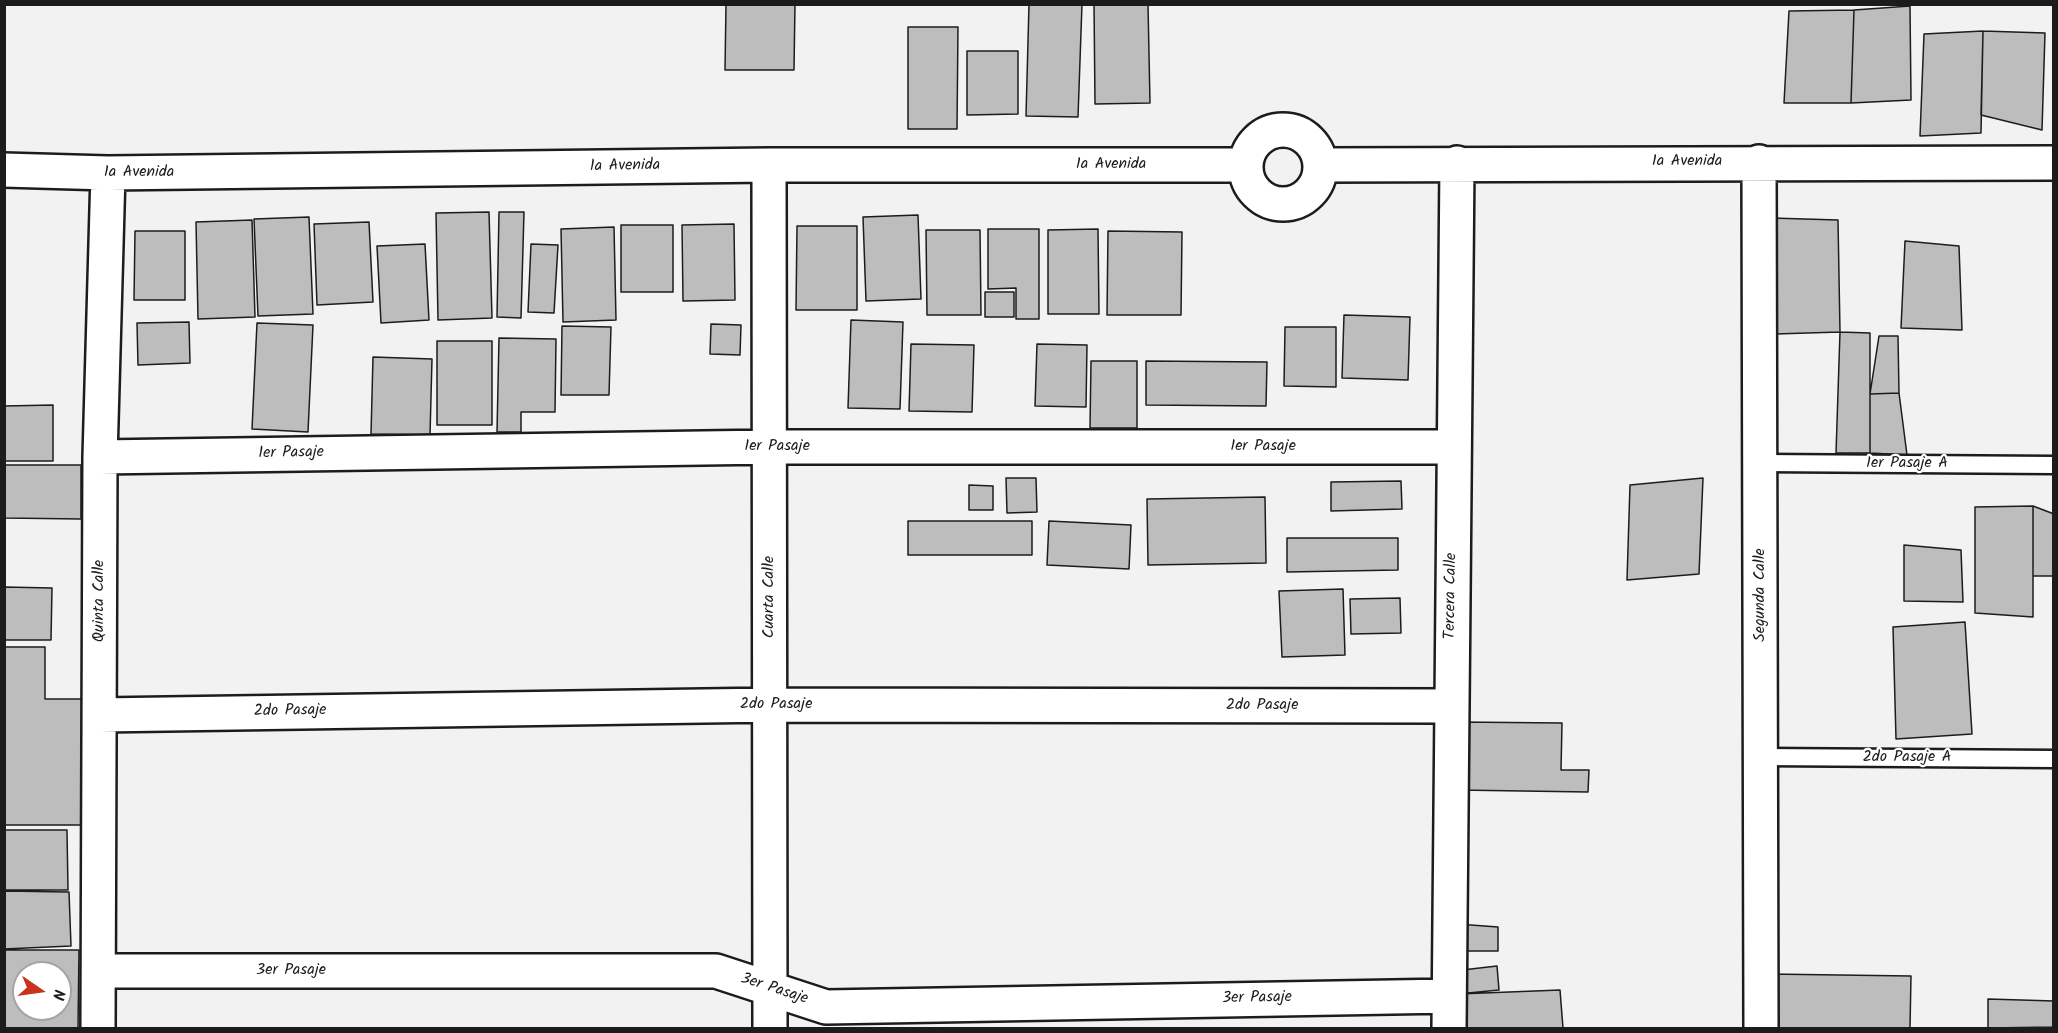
<!DOCTYPE html>
<html>
<head>
<meta charset="utf-8">
<style>
  body { margin:0 }
  #map { position:relative; width:2058px; height:1033px; overflow:hidden; background:#f2f2f2; font-family:Kalam,sans-serif }
  canvas { display:block }
  .frame { position:absolute; inset:0; border:6px solid #1c1c1c; pointer-events:none }
  .north { position:absolute; left:12px; top:961px; width:60px; height:60px; box-sizing:border-box; background:#fff; border:2px solid #a4a4a4; border-radius:50%; rotate:103deg; font-size:16px; font-weight:700; line-height:24px; text-align:center; color:#1c1c1c }
  .north::after { content:''; display:block; margin:auto; width:21px; height:27px; background:#c8321e; clip-path:polygon(50% 0,100% 100%,50% 72%,0 100%) }
</style>
</head>
<body>
<div id="map">
<canvas width="2058" height="1033"></canvas>
<div class="frame"></div>
<div class="north">N</div>
</div>
<script>
const g = document.querySelector('canvas').getContext('2d');
g.lineJoin = 'round';
function fillPath(path, color) { g.fillStyle = color; g.fill(path, 'evenodd'); }
function strokePath(path, color, width, dash) { g.strokeStyle = color; g.lineWidth = width; g.lineCap = dash ? 'butt' : 'round'; g.setLineDash(dash || []); g.stroke(path); }
function drawText(font, color, halo, rows, align = 'center') {
  g.font = font + ' Kalam,sans-serif'; g.lineWidth = 4.5; g.setLineDash([]); g.textBaseline = 'middle'; g.strokeStyle = halo; g.fillStyle = color; for (const [text, x, y, turn = 0] of rows) {
    g.save(); g.translate(x, y); g.rotate((+turn || 0) * Math.PI / 180); g.textAlign = isNaN(turn) ? turn : align; if (halo) g.strokeText(text, 0, 0); g.fillText(text, 0, 0); g.restore();
  }
}
const building = new Path2D(`
  M726,4h69l-1,66h-69z
  M1029,4h53l-4,113 -52,-1z
  M1094,4h54l2,99 -55,1z
  M1910,6l1,94 -60,3 3,-93z
  M1854,10l-3,93h-67l5,-92z
  M908,27h50l-1,102h-49z
  M1983,31l-2,102 -61,3 4,-102z
  M1983,31l62,2 -3,97 -61,-15z
  M967,51h51v63l-51,1z
  M489,212l3,106 -54,2 -2,-107z
  M499,212h25l-3,106 -24,-1z
  M918,215l3,84 -55,2 -3,-84z
  M309,217l4,97 -55,2 -4,-97z
  M1771,218l67,2 2,112 -65,2z
  M252,220l3,97 -57,2 -2,-97z
  M369,222l4,80 -56,3 -3,-81z
  M734,224l1,76 -52,1 -1,-76z
  M621,225h52v67h-52z
  M797,226h60v84h-61z
  M614,227l2,93 -53,2 -2,-93z
  M988,229h51v90h-23v-31l-28,1z
  M1098,229l1,85h-51v-84z
  M926,230h54l1,85h-54z
  M135,231h50v69h-51z
  M1108,231l74,1 -1,83h-74z
  M1905,241l54,5 3,84 -61,-2z
  M425,244l4,76 -48,3 -4,-77z
  M531,244l27,1 -4,68 -26,-1z
  M985,292h29v25h-29z
  M1344,315l66,2 -2,63 -66,-2z
  M851,320l52,2 -3,87 -52,-1z
  M189,322l1,41 -52,2 -1,-42z
  M257,323l56,2 -5,107 -56,-3z
  M711,324l30,1 -1,30 -30,-1z
  M562,326l49,1 -2,68h-48z
  M1285,327h51v60l-52,-1z
  M1840,332l30,1v120h-34z
  M1879,336h19l1,57 -29,1z
  M499,338l57,1 -1,73h-34v20h-24z
  M437,341h55v84h-55z
  M911,344l63,1 -2,67 -63,-1z
  M1037,344l50,1 -1,62 -51,-1z
  M373,357l59,2 -2,76 -59,-1z
  M1091,361h46v67h-47z
  M1146,361l121,1 -1,44 -120,-1z
  M1899,393l8,62 -37,-2v-59z
  M53,405v56h-49v-55z
  M4,465h77v54l-77,-1z
  M1006,478h30l1,34 -30,1z
  M1703,478l-4,96 -72,6 3,-95z
  M1401,481l1,28 -71,2v-29z
  M969,485l24,1v24h-24z
  M1265,497l1,66 -118,2 -1,-66z
  M2033,506v111l-58,-4v-106z
  M2033,506l21,8v62h-21z
  M908,521h124v34h-124z
  M1049,521l82,4 -2,44 -82,-4z
  M1287,538h111v32l-111,2z
  M1904,545l57,5 2,52 -59,-1z
  M4,587l48,1 -1,52h-47z
  M1343,589l2,66 -63,2 -3,-66z
  M1400,598l1,35 -50,1 -1,-35z
  M1965,622l7,112 -76,5 -3,-112z
  M4,647h41v52h38l1,126h-80z
  M1458,722l104,1 -1,47h28l-1,22 -131,-2z
  M4,830h63l1,60h-64z
  M4,891l65,1 2,54 -67,3z
  M1457,924l41,3v24h-41z
  M4,950h75l-1,78h-74zM24,973h36v36h-36z
  M1497,966l2,24 -41,4 4,-24z
  M1768,974l143,2 -1,52h-140z
  M1560,990l3,38h-106l1,-34z
  M1988,999l66,2v26l-66,1z`);
fillPath(building, '#bdbdbd');
strokePath(building, '#1c1c1c', 1.5);
const lane = new Path2D(`
  M1761,463l293,2
  M1761,757l293,2`);
const street = new Path2D(`
  M1246 167a37 37 0 1 1 74 0a37 37 0 1 1-74 0Z
  M1759,162l2,866
  M769,165l1,863
  M1320,165l734,-2
  M4,170l104,3 661,-8h477
  M100,457l670,-10h684
  M100,715l671,-10 680,1
  M99,971h617l110,36 623,-11
  M98,1028l2,-571 8,-284
  M1449,1028l8,-865`);
strokePath(lane, '#1c1c1c', 21);
strokePath(street, '#1c1c1c', 38);
strokePath(lane, '#fff', 16);
strokePath(street, '#fff', 33);
drawText('16px', '#1c1c1c', '#fff', [
  ["1a Avenida",1687,162],
  ["1a Avenida",1111,165],
  ["1a Avenida",625,167,-1],
  ["1a Avenida",139,173],
  ["1er Pasaje",777,447],
  ["1er Pasaje",1263,447],
  ["1er Pasaje",291,454,-1],
  ["1er Pasaje A",1907,464],
  ["Segunda Calle",1761,595,-90],
  ["Tercera Calle",1452,596,-89],
  ["Cuarta Calle",770,597,-90],
  ["Quinta Calle",100,601,-90],
  ["2do Pasaje",776,705],
  ["2do Pasaje",1262,706],
  ["2do Pasaje",290,712,-1],
  ["2do Pasaje A",1907,758],
  ["3er Pasaje",291,971],
  ["3er Pasaje",774,990,18],
  ["3er Pasaje",1257,999,-1]
]);
</script>
</body>
</html>
